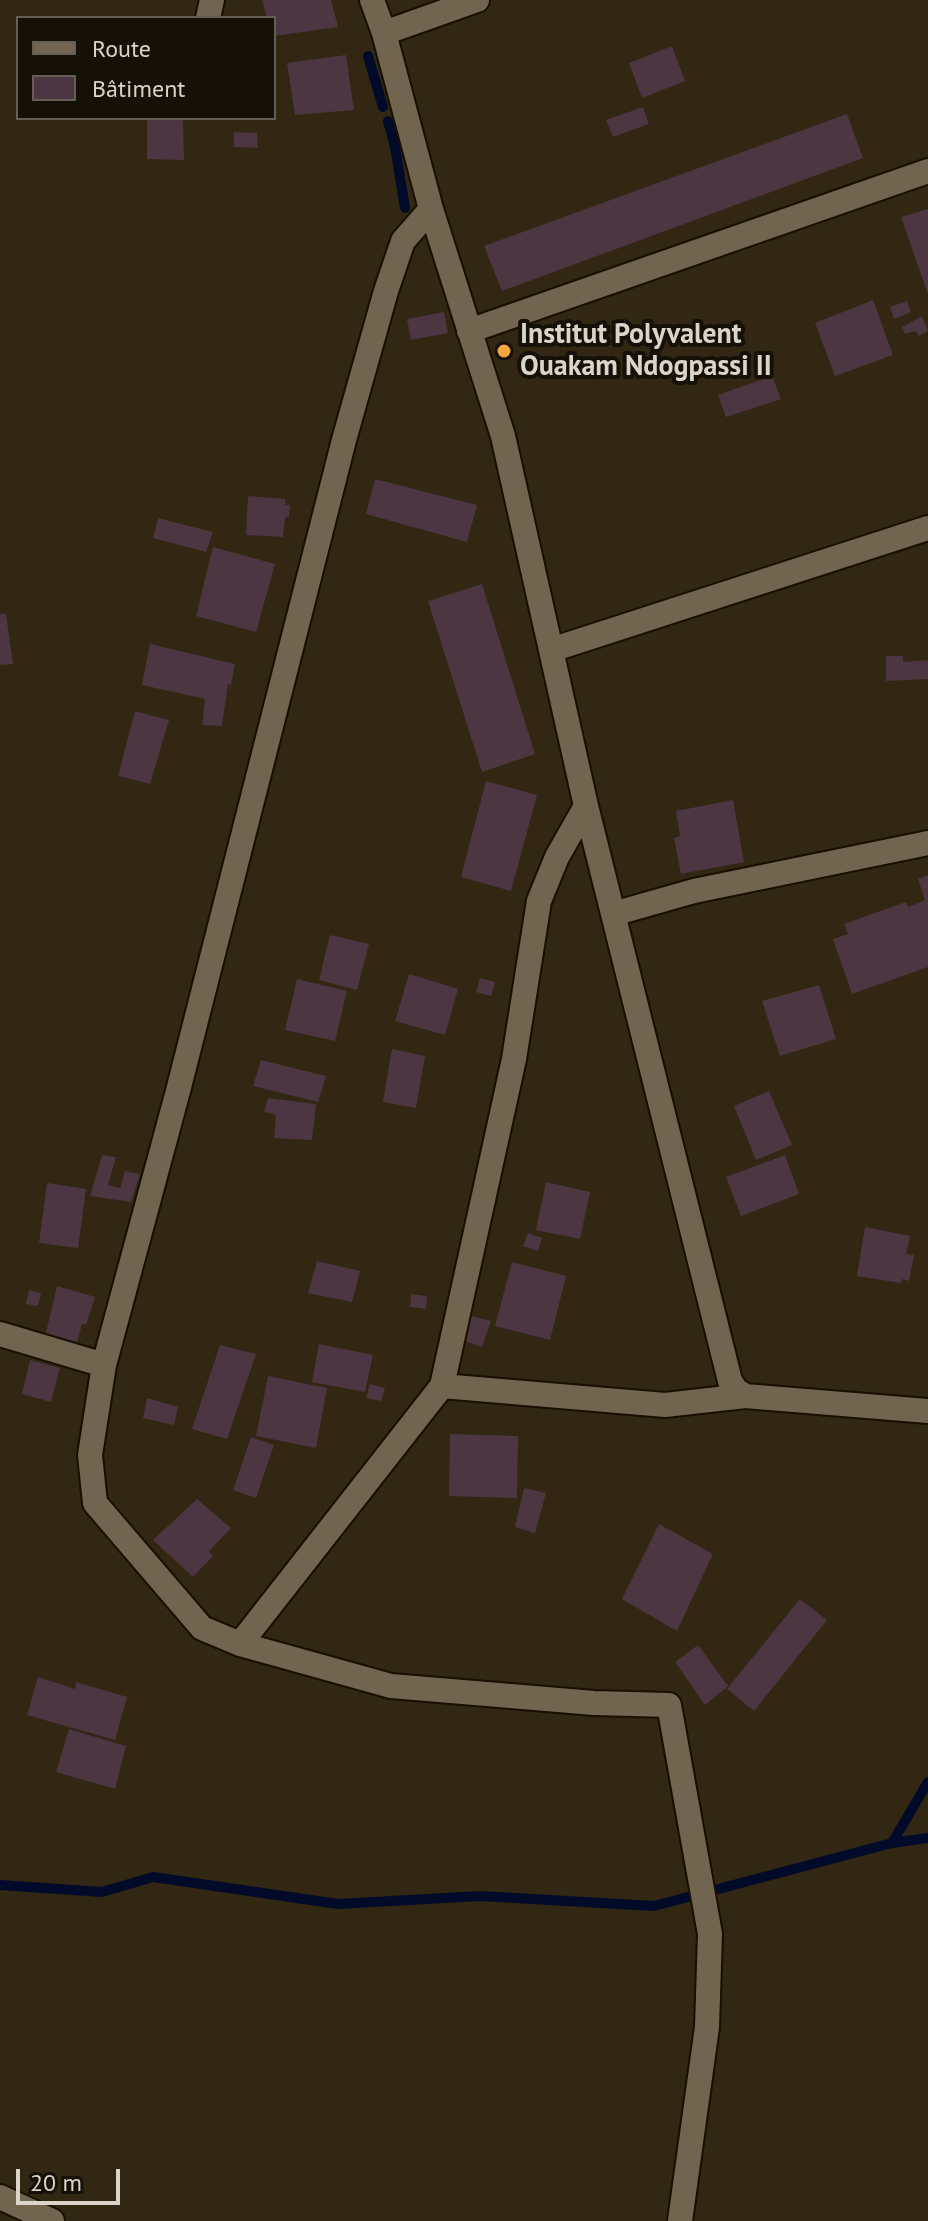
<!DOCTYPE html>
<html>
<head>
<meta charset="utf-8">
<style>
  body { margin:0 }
  #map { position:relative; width:928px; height:2221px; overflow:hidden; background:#312712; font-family:"PT Sans",sans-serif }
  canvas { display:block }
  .legend { position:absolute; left:16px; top:16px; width:260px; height:104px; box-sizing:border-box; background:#151008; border:2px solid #645e55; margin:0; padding:10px 14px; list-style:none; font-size:24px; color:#dbd4c8 }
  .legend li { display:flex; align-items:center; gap:16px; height:40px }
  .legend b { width:40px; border:2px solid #645e55 }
  .scale { position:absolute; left:16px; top:2169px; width:104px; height:36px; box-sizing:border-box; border:4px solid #dbd4c8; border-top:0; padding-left:10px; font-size:24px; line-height:28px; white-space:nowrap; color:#dbd4c8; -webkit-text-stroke:6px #151008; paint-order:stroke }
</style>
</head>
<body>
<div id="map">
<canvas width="928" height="2221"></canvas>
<ul class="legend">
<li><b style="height:10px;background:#71654f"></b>Route</li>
<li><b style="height:22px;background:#4c3641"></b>Bâtiment</li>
</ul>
<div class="scale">20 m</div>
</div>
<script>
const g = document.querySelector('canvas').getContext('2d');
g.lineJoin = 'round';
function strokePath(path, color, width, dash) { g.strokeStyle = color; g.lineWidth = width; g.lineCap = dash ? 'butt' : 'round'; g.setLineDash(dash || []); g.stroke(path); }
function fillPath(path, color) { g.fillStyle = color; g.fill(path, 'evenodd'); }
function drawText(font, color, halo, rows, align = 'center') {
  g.font = font + ' "PT Sans",sans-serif'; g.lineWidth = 8; g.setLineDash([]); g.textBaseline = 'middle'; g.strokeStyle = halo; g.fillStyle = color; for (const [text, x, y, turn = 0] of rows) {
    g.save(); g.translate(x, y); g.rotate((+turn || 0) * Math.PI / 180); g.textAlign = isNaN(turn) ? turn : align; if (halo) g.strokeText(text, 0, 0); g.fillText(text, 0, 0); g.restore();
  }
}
strokePath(new Path2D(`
  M368,56l15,51
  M388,121l7,26 10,61
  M892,1843l36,-61
  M0,1885l102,7 51,-15 185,27 142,-8 174,10 238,-63 36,-5`), '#010b29', 10);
fillPath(new Path2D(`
  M262,0h69l7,27 -64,9v-18h-7z
  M672,46l13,35 -43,17 -13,-35z
  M346,55l8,55 -59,5 -8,-52z
  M643,107l6,17 -36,13 -7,-17z
  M847,114l16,44 -361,133 -18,-45z
  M147,118h36l1,42 -37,-1z
  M234,132l23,1 1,15 -24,-1z
  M928,209v85l-27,-77z
  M873,300l20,55 -58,21 -20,-53z
  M907,301l4,11 -17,7 -4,-12z
  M444,312l4,21 -37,7 -4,-21z
  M922,316l6,15 -9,5 -3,-5 -11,3 -3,-7z
  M772,376l9,23 -55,18 -8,-22z
  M375,479l102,26 -10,37 -101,-28z
  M248,496l37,3v6h5l-1,12h-4l-2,20 -37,-2z
  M158,518l55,14 -7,20 -53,-14z
  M213,547l62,17 -19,68 -60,-16z
  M482,584l53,170 -53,18 -54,-171z
  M0,614h6l7,50 -13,1z
  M150,644l85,20 -4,21 -3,-1 -6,42 -20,-1 3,-26 -63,-14z
  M886,656h17v6l25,-2v19l-42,2z
  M135,711l34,9 -19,64 -32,-8z
  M486,781l51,14 -26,96 -50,-14z
  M733,800l11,62 -63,12 -7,-36 6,-2 -4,-25z
  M928,875v92l-76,27 -19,-55 15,-5 -4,-10 62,-22 2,5 17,-7 -7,-21z
  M330,935l39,9 -12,46 -38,-10z
  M409,974l49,15 -13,46 -50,-14z
  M480,978l15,4 -4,14 -15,-4z
  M297,979l50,12 -12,50 -50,-11z
  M819,985l17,54 -56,17 -18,-55z
  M392,1049l33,7 -9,52 -33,-6z
  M261,1060l65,16 -8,26 -65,-16z
  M769,1091l23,54 -36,15 -22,-54z
  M268,1098l48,6 -4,36 -38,-2 2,-23 -12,-3z
  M102,1155l14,2 -8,28 12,3 5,-17 15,3 -9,28 -41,-6z
  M785,1155l14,39 -58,22 -15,-39z
  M546,1182l44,10 -10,47 -44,-9z
  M47,1183l39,6 -8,59 -39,-5z
  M865,1227l45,9 -4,18 8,1 -5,26 -7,-2 -1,4 -44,-7z
  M528,1233l14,5 -4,13 -15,-5z
  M317,1261l43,10 -8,31 -44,-9z
  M512,1262l54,14 -16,64 -55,-14z
  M57,1286l38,11 -9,28 -4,-1 -7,27 -31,-10z
  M29,1290l12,3 -3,13 -12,-2z
  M411,1294l16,2 -1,13 -16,-2z
  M465,1314l26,7 -9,26 -24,-8z
  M319,1344l54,11 -8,37 -53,-10z
  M220,1345l36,9 -29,85 -35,-10z
  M30,1360l30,8 -9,34 -29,-8z
  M268,1376l59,12 -11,60 -60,-12z
  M370,1384l15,4 -4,13 -15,-3z
  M147,1398l31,9 -4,18 -31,-7z
  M450,1434l68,2 -1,62 -68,-2z
  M251,1437l23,8 -18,53 -23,-8z
  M524,1488l22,5 -11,40 -20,-6z
  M197,1499l34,29 -22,23 4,5 -20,21 -40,-37z
  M659,1524l54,30 -36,77 -55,-32z
  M800,1599l27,21 -73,91 -27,-22z
  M698,1645l30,41 -23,19 -30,-43z
  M38,1677l37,12 1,-7 51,15 -12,43 -88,-25z
  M69,1729l57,17 -11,43 -59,-17z`), '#4c3641');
const street = new Path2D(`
  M372,0l12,33 47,176 72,227 83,370 144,575 6,9 9,6 183,15
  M208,18l4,-18
  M384,33l93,-33
  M431,209l-28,32 -17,50 -42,149 -166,651 -74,274 -14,90 5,48 107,125 38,16 151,42 203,17 75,2 41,229 -3,93 -27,194
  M469,331l459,-160
  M551,650l377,-122
  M613,914l81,-23 234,-48
  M0,1334l104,31
  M442,1386l223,19 80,-9
  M240,1644l202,-258 72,-327 25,-158 18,-44 29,-51
  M0,2197l52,24`);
strokePath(street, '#190f00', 28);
strokePath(street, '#71654f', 24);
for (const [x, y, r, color] of [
  [504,351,8,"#f4a443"]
]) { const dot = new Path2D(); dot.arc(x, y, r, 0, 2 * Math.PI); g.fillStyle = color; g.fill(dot); strokePath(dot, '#151008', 3); }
drawText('bold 28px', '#dbd4c8', '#151008', [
  ["Institut Polyvalent",520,335],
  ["Ouakam Ndogpassi II",520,367]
], 'left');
</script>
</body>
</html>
